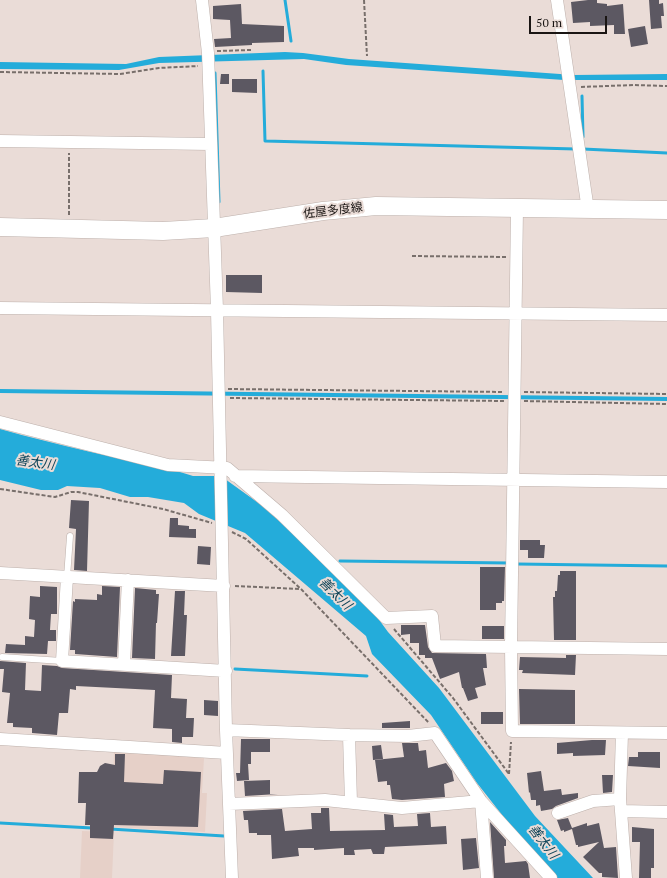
<!DOCTYPE html>
<html>
<head>
<meta charset="utf-8">
<style>
  body { margin:0 }
  #map { position:relative; width:667px; height:878px; overflow:hidden; background:#eadcd7; font-family:"PT Serif",serif }
  canvas { display:block }
  .scale { position:absolute; left:529px; top:16px; width:78px; height:18px; box-sizing:border-box; border:2px solid #1a1513; border-top:0; padding-left:5px; font-size:12px; line-height:14px; white-space:nowrap; color:#1a1513; -webkit-text-stroke:3px #eadcd7; paint-order:stroke }
</style>
</head>
<body>
<div id="map">
<canvas width="667" height="878"></canvas>
<div class="scale">50 m</div>
</div>
<script>
const g = document.querySelector('canvas').getContext('2d');
g.lineJoin = 'round';
function fillPath(path, color) { g.fillStyle = color; g.fill(path, 'evenodd'); }
function strokePath(path, color, width, dash) { g.strokeStyle = color; g.lineWidth = width; g.lineCap = dash ? 'butt' : 'round'; g.setLineDash(dash || []); g.stroke(path); }
function drawText(font, color, halo, rows, align = 'center') {
  g.font = font + ' "PT Serif","Noto Sans JP",serif'; g.lineWidth = 4; g.setLineDash([]); g.textBaseline = 'middle'; g.strokeStyle = halo; g.fillStyle = color; for (const [text, x, y, turn = 0] of rows) {
    g.save(); g.translate(x, y); g.rotate((+turn || 0) * Math.PI / 180); g.textAlign = isNaN(turn) ? turn : align; if (halo) g.strokeText(text, 0, 0); g.fillText(text, 0, 0); g.restore();
  }
}
fillPath(new Path2D(`
  M114,751l90,7 -2,35h5l-2,39 -93,-5z
  M82,831l32,1 -2,46h-32z`), '#e6d0c8');
fillPath(new Path2D(`
  M285,52l18,1 46,6 225,16 93,-1v6h-103l-218,-15 -42,-6 -145,4 -40,7 -119,-1v-7l126,2 33,-7z
  M0,389l667,8v4l-667,-8z
  M0,429c58,16 117,30 176,39l4,4 13,4h22l10,3 39,28 102,95 22,30 51,56 96,128 58,62h-37l-39,-44 -40,-51 -46,-68 -59,-61 -6,-18 -121,-103 -46,-19 -15,-11 -36,-6h-18l-30,-9 -33,-2 -9,4h-17l-41,-10z`), '#24acda');
strokePath(new Path2D(`
  M285,0l6,41
  M263,71l2,70 311,8
  M215,73l4,129
  M582,96l1,41
  M583,149l84,4
  M340,561l169,2
  M517,564l150,2
  M235,669l132,7
  M0,823l92,5
  M110,829l114,7`), '#24acda', 3);
fillPath(new Path2D(`
  M588,0h9v3l10,1v2l16,-2 2,30h-11v-9l-24,1v-4l-17,1 -2,-21z
  M649,0h10v4l4,-1 1,13h-3l1,12 -11,1z
  M241,4l1,20 42,2v16l-32,1v2l-37,2 -1,-8 17,-1 -1,-18 -17,-1v-13z
  M645,26l3,18 -17,3 -3,-18z
  M221,74h8v10h-9z
  M232,79h25v14l-25,-1z
  M226,275h36v18l-36,-1z
  M71,500l18,1 -2,70 -13,-1 2,-41 -7,-1z
  M170,518h8v7l11,1v3h7v9l-27,-1z
  M520,540h20v5h5l-1,13h-16v-8h-8z
  M198,546l13,1 -1,18 -13,-1z
  M480,567h25l-1,34h-2v2h-6v7h-16z
  M560,571h16v69h-22l-1,-43h2v-6h2l1,-16h2z
  M40,586l17,1v27h-6l-1,16h6v11h-8l-1,13 -42,-1 1,-9 19,1v-9l9,1 1,-17 -6,-1 1,-23 10,1z
  M102,586l18,1 -3,70 -42,-3v-4h-5l3,-49 2,1v-3l22,1v-6l5,1z
  M135,588l21,2v4h3l-2,29h-1l-1,36 -23,-1z
  M175,591h10l-1,24h3l-2,41h-14z
  M401,625h24l3,22 4,6 54,1 1,14h-4l3,17 -11,3 3,10 -10,3 -5,-13h-1l-3,-16 -19,7 -8,-21h-7v-3h-6v-12h-9v-9l-9,1z
  M482,626h22v13h-22z
  M566,655h10l-1,20 -53,-2 1,-3h-4l1,-13 46,1z
  M0,661l26,2 -1,27 16,1 1,-26 15,1 5,2 110,7 -1,23 16,1 -1,19h8l-1,19h-11v6l-10,-1v-13l-19,-1 2,-38 -79,-4v4l-6,-1 -2,24h-9l-2,22 -25,-2v-5l-19,-1v-4h-6l3,-30 -8,-1 2,-23h-4z
  M519,689l56,1v34h-55z
  M204,700l14,1v15l-14,-1z
  M481,712h22v12h-22z
  M410,721v7h-28v-5z
  M241,739h29v13h-19v12h-3l1,16 -12,1 -1,-8h4z
  M592,740h14l-1,15 -32,1v-3l-16,1v-11z
  M402,743h16l1,8 7,-1 2,18 18,-5 6,8 2,10 -10,3 1,13 -43,3 -10,-1 -2,-14h-3v-4l-9,1 -3,-22 29,-3z
  M381,745l2,14 -10,1 -1,-14z
  M638,752h22v16l-32,-2 1,-9h9z
  M115,754h10l-1,28 39,2 1,-14 37,2 -3,55 -84,-2 -1,14 -23,-1v-13h-5l1,-22h-8l1,-31h18l3,-6 5,-3 10,2z
  M541,771l3,20 17,-2 1,6 16,-2v5l-22,8 -4,3 -11,2 -1,-6 -4,1v-6h-5l-1,-8 -1,1 -2,-20z
  M602,775h11l-1,17 -9,1z
  M270,780v14h8l-33,2 -1,-15z
  M321,808h8l1,23 55,-1 -1,-16 9,1 1,12 24,-1 -1,-12 13,-1 1,14 15,-1 1,18 -62,3 -1,7h-11l-2,-5 -17,1 1,5h-11v-7l-30,2v-2h-16l1,8 -27,3 -1,-24h-14v-2h-8l-1,-13h-4l-1,-9 39,-2 3,22 27,-2 -1,-16h10z
  M568,818l4,10 15,-5v3l12,-3 5,25 12,-1 2,31 -16,-1v-4h-3l-16,-16 16,-15 -21,5v-2h-2l-4,-16 -8,3v-2l-3,1 -4,-11z
  M490,822l16,18v6h-2l1,17 21,-2 2,3 2,14h-36z
  M632,827l22,2v39h-3v10h-12l1,-36h-8z
  M476,838l3,30 -16,2 -2,-31z`), '#5c5862');
const service = new Path2D(`
  M67,577l3,-41
  M2,657l60,4`);
const minor = new Path2D(`
  M202,0l6,53 9,257 9,420 6,148
  M557,0l31,210
  M0,141l211,3
  M517,209l-6,438 1,84 155,2
  M0,308l667,7
  M0,422l168,43 59,3 55,47 104,103 46,-2 3,30 232,3
  M235,476l432,6
  M0,573l224,13
  M67,577l-5,84 164,10
  M124,664l4,-84
  M226,730l123,5 2,67
  M622,733l-2,66 1,12 46,1
  M349,735l59,1 27,-3 46,68 70,77
  M0,739l227,14
  M229,804l96,-4 77,8 79,-7 6,77
  M621,811l5,67
  M558,813l35,-12 27,-2`);
const secondary = new Path2D(`
  M0,227l163,4 51,-3 109,-17 53,-5 291,4`);
strokePath(service, '#bdb0ab', 7);
strokePath(minor, '#bdb0ab', 13);
strokePath(secondary, '#bdb0ab', 19);
strokePath(new Path2D(`
  M364,0l3,56
  M217,51l34,-1
  M0,72l120,2 39,-6 39,-2
  M581,87l52,-2 34,1
  M69,215v-62
  M412,256l95,1
  M228,389l276,3
  M524,392l143,2
  M230,398l274,3
  M524,401l143,3
  M0,489l55,8 16,-5h7l85,17 49,14
  M232,532l14,7 55,50 128,134
  M235,586l65,3
  M394,629l59,69 56,76
  M509,774l2,-32`), '#786f6b', 2, [4, 2]);
strokePath(service, '#fff', 6);
strokePath(minor, '#fff', 12);
strokePath(secondary, '#fff', 18);
drawText('12px', '#1a1513', '#eadcd7', [
  ["佐屋多度線",333,211,-7]
]);
drawText('italic 13px', '#0f4458', '#eadcd7', [
  ["善太川",35,463,8],
  ["善太川",335,594,44],
  ["善太川",543,842,52]
]);
</script>
</body>
</html>
